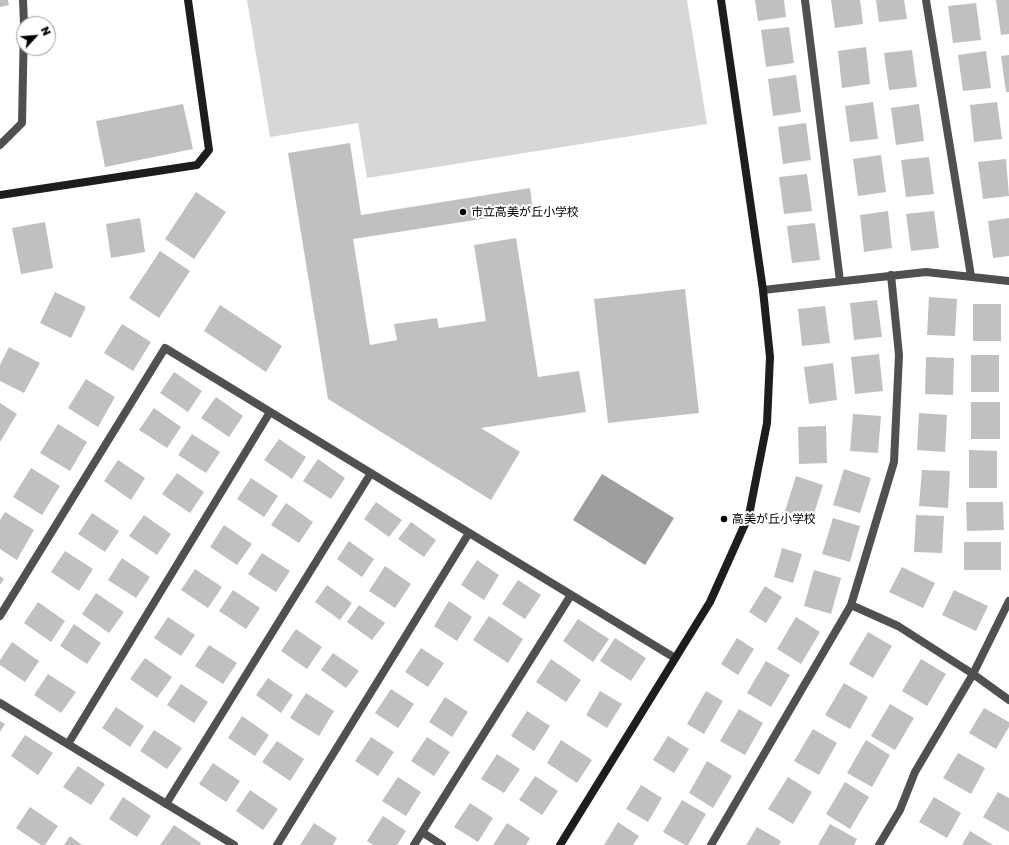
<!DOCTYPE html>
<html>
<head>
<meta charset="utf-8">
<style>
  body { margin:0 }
  #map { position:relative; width:1009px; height:845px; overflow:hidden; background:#fff; font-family:"Golos Text",sans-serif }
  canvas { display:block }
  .north { position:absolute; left:16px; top:16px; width:40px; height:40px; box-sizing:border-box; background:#fff; border:1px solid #999; border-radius:50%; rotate:64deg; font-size:11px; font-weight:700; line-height:16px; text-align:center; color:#000 }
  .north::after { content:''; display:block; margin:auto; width:14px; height:18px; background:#000; clip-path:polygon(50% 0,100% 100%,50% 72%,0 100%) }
</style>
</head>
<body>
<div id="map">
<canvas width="1009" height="845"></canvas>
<div class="north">N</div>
</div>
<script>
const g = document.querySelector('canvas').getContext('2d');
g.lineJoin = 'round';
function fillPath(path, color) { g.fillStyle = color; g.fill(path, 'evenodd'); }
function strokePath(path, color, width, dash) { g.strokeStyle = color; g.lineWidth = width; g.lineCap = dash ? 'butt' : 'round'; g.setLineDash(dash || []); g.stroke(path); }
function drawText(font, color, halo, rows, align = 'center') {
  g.font = font + ' "Golos Text","Noto Sans JP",sans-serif'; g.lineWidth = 4; g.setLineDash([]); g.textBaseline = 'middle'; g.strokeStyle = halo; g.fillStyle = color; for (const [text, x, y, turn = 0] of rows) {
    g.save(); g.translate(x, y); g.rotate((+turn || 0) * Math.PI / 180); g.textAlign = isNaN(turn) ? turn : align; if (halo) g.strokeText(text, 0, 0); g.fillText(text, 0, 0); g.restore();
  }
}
fillPath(new Path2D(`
  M247,0h440l20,124 -340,54 -9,-55 -88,14z`), '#d7d7d7');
fillPath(new Path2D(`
  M602,474l72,44 -29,47 -72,-45z`), '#9e9e9e');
fillPath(new Path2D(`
  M0,0h8l1,5 -9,2z
  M755,0h29l2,17 -28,4z
  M831,0h29l3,24 -28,4z
  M876,0h28l3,19 -28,3z
  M996,0h13v34l-8,1z
  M976,3l5,37 -28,3 -5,-37z
  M789,27l5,36 -28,4 -5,-37z
  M866,47l4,37 -28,4 -4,-37z
  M912,50l5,37 -28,3 -5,-37z
  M986,51l5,37 -28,3 -5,-36z
  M1009,55v37h-3l-5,-36z
  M796,75l5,37 -28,4 -5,-37z
  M873,102l5,37 -28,3 -5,-36z
  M997,102l5,37 -28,3 -4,-37z
  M183,104l10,45 -88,18 -9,-46z
  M919,104l5,37 -28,4 -5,-37z
  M806,123l5,37 -28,4 -5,-37z
  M350,143l11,72 169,-27 3,23 -180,28 17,106 27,-5 -3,-16 43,-6 2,10 47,-7 -12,-76 42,-7 22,139 41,-6 7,41 -105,16 39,24 -29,48 -163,-101 -40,-246z
  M881,155l5,37 -28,4 -5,-37z
  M929,157l5,37 -28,3 -5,-37z
  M1006,159l3,37 -26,3 -5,-37z
  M807,174l5,37 -28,3 -5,-37z
  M196,192l30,20 -32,47 -29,-20z
  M888,211l4,37 -28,4 -4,-37z
  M934,211l5,37 -28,3 -5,-37z
  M140,218l5,34 -34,6 -5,-34z
  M1009,218v38l-16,2 -5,-37z
  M45,222l8,46 -32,6 -9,-46z
  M815,223l5,37 -28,3 -5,-37z
  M160,251l30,20 -31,47 -30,-20z
  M685,289l14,124 -91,10 -14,-124z
  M55,292l31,15 -15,31 -31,-15z
  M929,297l28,2 -2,37 -28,-1z
  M877,300l5,37 -28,3 -4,-37z
  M973,304h28v37h-28z
  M220,305l62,41 -16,26 -62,-41z
  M825,306l5,37 -28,3 -4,-37z
  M122,324l29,18 -18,29 -29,-18z
  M9,347l31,16 -16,30 -24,-12v-16z
  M879,354l4,37 -28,3 -4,-37z
  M971,355h28v37h-28z
  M926,357l28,1 -1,37 -28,-1z
  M833,363l4,37 -28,4 -5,-37z
  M174,372l28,19 -14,21 -28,-19z
  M86,379l29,18 -17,30 -30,-19z
  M216,397l27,19 -14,21 -28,-19z
  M971,402h29v37h-29z
  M0,403l17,11 -17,28z
  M154,408l27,19 -14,21 -28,-18z
  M919,413l28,2 -2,37 -28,-2z
  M853,414l28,2 -3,37 -28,-2z
  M58,424l29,18 -17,29 -30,-18z
  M826,426l1,37 -28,1 -1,-37z
  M192,434l28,18 -14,21 -28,-18z
  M279,439l27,18 -14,22 -28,-19z
  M969,450l28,1v37h-28z
  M318,459l27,19 -14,21 -28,-18z
  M118,460l27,18 -14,22 -27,-19z
  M31,468l29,18 -18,29 -29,-18z
  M844,469l27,9 -11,35 -27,-8z
  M922,470l28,1 -2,37 -29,-2z
  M177,473l27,19 -14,21 -28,-19z
  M796,476l27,9 -11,35 -27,-9z
  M251,478l27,18 -14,21 -27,-18z
  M376,502l26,18 -13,17 -25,-18z
  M966,502h37l1,28 -37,1z
  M286,503l27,19 -14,21 -28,-18z
  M5,512l29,18 -17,30 -17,-11v-29z
  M92,513l27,18 -14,21 -27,-18z
  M144,515l27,19 -14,21 -28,-19z
  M916,515l28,1 -2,37 -28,-1z
  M833,518l27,8 -10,36 -28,-8z
  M411,522l25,18 -12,17 -26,-18z
  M224,525l28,19 -15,21 -27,-18z
  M349,541l25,18 -12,18 -25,-18z
  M964,542h37v28h-37z
  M782,548l20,6 -9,29 -19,-6z
  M65,551l28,18 -14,22 -28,-19z
  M262,553l28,18 -14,21 -28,-18z
  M122,558l28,19 -14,21 -28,-18z
  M477,560l22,15 -15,25 -23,-15z
  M385,566l26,18 -16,24 -26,-17z
  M902,567l33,16 -12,25 -34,-16z
  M195,569l27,18 -14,21 -27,-18z
  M814,570l27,8 -10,36 -27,-8z
  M0,576l4,3 -4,6z
  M518,580l23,15 -16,24 -23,-15z
  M327,585l25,18 -12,17 -25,-18z
  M765,586l17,11 -16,26 -17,-11z
  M233,590l27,18 -14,21 -27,-18z
  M954,590l34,16 -12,25 -34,-16z
  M96,593l28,19 -15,21 -27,-19z
  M449,601l23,16 -15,24 -23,-15z
  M38,602l27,19 -14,21 -27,-19z
  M359,605l26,18 -13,17 -25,-18z
  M489,616l34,23 -15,24 -35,-23z
  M168,617l27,18 -14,21 -27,-18z
  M796,617l24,15 -19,32 -24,-15z
  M578,619l31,20 -16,23 -30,-21z
  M74,624l27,19 -14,21 -27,-18z
  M296,629l26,18 -15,22 -26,-18z
  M868,632l24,14 -19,32 -24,-14z
  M615,638l31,20 -15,23 -31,-20z
  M737,638l17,11 -16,26 -17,-11z
  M12,642l27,19 -14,21 -25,-17v-5z
  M209,645l28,18 -14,21 -28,-18z
  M421,648l23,15 -16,24 -23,-15z
  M333,653l26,18 -13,17 -25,-18z
  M145,658l27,19 -15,21 -27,-19z
  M551,659l30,21 -15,22 -30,-20z
  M921,659l25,15 -19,32 -25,-15z
  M766,661l24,14 -19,32 -24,-14z
  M48,674l28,18 -15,21 -27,-18z
  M268,678l25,17 -12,18 -25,-18z
  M844,683l24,14 -18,32 -25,-14z
  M181,684l27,18 -14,21 -27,-18z
  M391,689l23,15 -16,24 -23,-15z
  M600,691l22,13 -15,24 -21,-13z
  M706,691l17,10 -19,33 -17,-10z
  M306,693l28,18 -15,25 -29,-18z
  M445,697l23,15 -16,25 -23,-15z
  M890,704l24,14 -19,32 -24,-14z
  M116,707l28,19 -14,21 -28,-19z
  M984,708l25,14v5l-13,22 -27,-16z
  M739,709l24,14 -18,32 -25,-14z
  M527,711l23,15 -16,25 -23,-15z
  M242,716l27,19 -14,21 -27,-18z
  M0,721l5,3 -5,8z
  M813,729l24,14 -18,32 -25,-14z
  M154,730l28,18 -15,21 -27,-18z
  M25,735l28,18 -15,22 -27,-19z
  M668,736l21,13 -15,24 -21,-13z
  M371,737l23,15 -16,24 -23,-15z
  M427,737l23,15 -16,24 -23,-15z
  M561,740l31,20 -15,23 -30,-20z
  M866,740l24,15 -18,32 -25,-14z
  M277,741l27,18 -14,22 -28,-19z
  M958,753l27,15 -14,26 -28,-16z
  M497,754l23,15 -16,24 -23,-14z
  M707,761l25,15 -19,32 -24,-15z
  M213,763l27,18 -14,21 -27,-18z
  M78,766l27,18 -14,21 -28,-18z
  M535,776l23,15 -16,24 -23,-15z
  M398,777l23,15 -15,24 -24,-15z
  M788,777l24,15 -19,32 -25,-15z
  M845,782l24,15 -19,32 -24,-15z
  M641,785l21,13 -14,24 -22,-13z
  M250,790l28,19 -15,21 -27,-19z
  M998,792l11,6v34l-26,-15z
  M123,797l28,19 -14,21 -28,-18z
  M934,797l27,16 -14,25 -28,-16z
  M682,800l24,14 -18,31h-3l-22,-13z
  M470,803l23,15 -15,24 -24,-15z
  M30,807l28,19 -13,19h-4l-25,-17z
  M383,816l23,15 -9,14h-24l-6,-4z
  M618,822l21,14 -6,9h-29z
  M314,823l23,15 -4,7h-33z
  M507,823l23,15 -4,7h-33z
  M830,824l27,15 -3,6h-36z
  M174,825l27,18 -1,2h-40z
  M757,827l24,14 -2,4h-33z
  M970,831l23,14h-31z
  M70,836l12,9h-18z`), '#c0c0c0');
strokePath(new Path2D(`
  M23,0l1,24
  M0,145l22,-22 2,-99`), '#505050', 8);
strokePath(new Path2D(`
  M805,0l35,281
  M926,0l45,276
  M763,290l163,-18 83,9
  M851,605l47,21 75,48 36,26
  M0,616l165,-268 510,310
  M0,703l234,142
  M68,744l202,-332
  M166,804l205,-331
  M422,832l20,13
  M277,845l192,-312
  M414,845l157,-250
  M711,845l140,-240 43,-143 5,-107 -8,-80
  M879,845l21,-35 15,-38 58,-98 36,-73`), '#505050', 8);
strokePath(new Path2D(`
  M0,195l197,-30 12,-15 -21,-150
  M560,845l150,-243 39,-87 18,-92 3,-66 -7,-67 -42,-290`), '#1d1d1d', 8);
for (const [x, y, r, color] of [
  [463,212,4,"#000"],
  [724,519,4,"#000"]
]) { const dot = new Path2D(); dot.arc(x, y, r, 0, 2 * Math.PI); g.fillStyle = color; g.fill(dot); strokePath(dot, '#fff', 1.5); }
drawText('12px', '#000', '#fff', [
  ["市立高美が丘小学校",471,212],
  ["高美が丘小学校",732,519]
], 'left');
</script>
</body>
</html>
